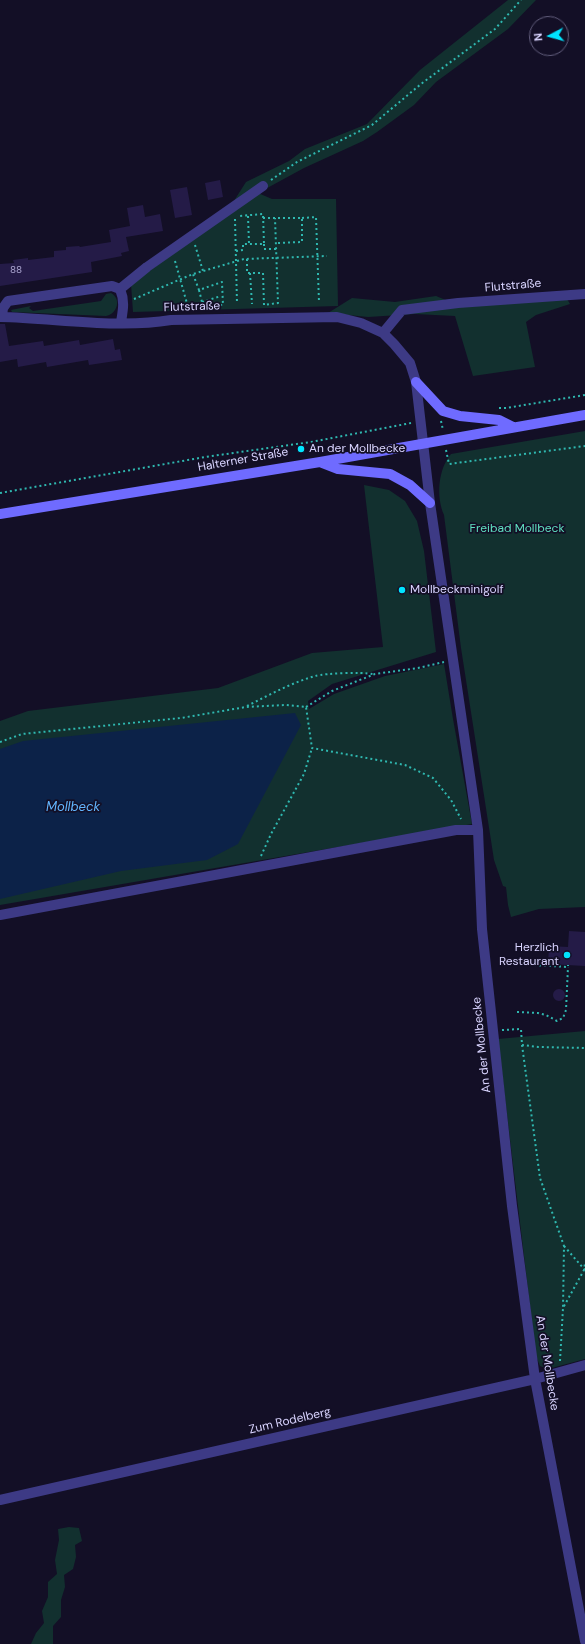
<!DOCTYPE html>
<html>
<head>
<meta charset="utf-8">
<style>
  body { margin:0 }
  #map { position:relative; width:585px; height:1644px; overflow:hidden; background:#130f26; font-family:"DM Sans",sans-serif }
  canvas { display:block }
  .north { position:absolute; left:529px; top:16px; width:40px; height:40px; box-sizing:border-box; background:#130f26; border:1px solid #625e7d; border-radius:50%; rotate:264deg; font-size:11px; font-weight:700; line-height:16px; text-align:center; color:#d9d4ff }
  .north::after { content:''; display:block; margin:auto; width:14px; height:18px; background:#00e5ff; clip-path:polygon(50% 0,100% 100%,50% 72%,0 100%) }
</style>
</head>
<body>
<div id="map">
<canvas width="585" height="1644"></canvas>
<div class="north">N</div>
</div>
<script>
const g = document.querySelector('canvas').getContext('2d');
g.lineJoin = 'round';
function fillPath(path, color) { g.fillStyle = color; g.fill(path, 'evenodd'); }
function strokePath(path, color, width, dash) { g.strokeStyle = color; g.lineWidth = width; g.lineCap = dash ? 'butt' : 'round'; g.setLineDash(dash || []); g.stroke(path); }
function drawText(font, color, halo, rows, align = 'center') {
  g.font = font + ' "DM Sans",sans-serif'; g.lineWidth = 3.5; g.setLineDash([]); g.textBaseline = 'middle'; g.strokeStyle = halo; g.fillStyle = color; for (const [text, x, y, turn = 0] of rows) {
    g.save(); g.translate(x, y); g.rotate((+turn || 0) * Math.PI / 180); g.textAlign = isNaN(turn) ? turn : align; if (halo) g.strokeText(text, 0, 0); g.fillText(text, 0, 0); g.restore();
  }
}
fillPath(new Path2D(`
  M508,0h28l-28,29 -72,53 -22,23 -37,27 -14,9 -59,27 -46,25 14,6h64l2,107 -205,6 -2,-28 92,-66 23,-36 43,-21 16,-12 62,-25 53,-54z
  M111,293c11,6 6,21 -5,23l-94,-4 -1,-2 20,-4 -2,2 4,3 68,-10 5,-7z
  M436,296l24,10 107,-7 3,5 -34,11 -10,7 9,45 -62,9 -18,-60 -40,-2 -47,3 -40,-4 24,-15 43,4z
  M585,431v476l-46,2 -28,8 -3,-12 -2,-18 -3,-1 -9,-26 -4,-26 -29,-186 -17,-133c-8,-18 -6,-46 7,-61z
  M364,485l25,5 16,11 12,20 7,30 12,101 -104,32 -24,17 1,8 25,-15 51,-18 59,-12 9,55 19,105 -472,81v-184l28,-10 190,-23 94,-35 71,-6z
  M585,1031v328l-37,10 -8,-3 -4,-10 -38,-317z
  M69,1527l10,1 3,13 -7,4 1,12 -3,12 -9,6 1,12 -4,13v17l-8,9v18h-22l5,-11 8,-10 -2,-12 6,-14v-15l9,-8 -2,-14 4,-20 -1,-11z`), '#12302f');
fillPath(new Path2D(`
  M295,713l6,12 -63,119 -31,16 -86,11 -121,28v-150l23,-8z`), '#0c2248');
fillPath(new Path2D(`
  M220,180l3,17 -15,3 -3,-17z
  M187,187l5,28 -17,3 -5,-28z
  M143,205l2,12 15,-3 3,17 -37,6 3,14 -8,2 1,3 -31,6 1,10 -92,14v-22l14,-1 -1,-3 15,-2v2l26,-3v-6l12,-1v-3l13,-1 1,1 31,-5 -2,-12 21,-4 -3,-18z
  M0,324h5l4,22 34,-5 1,5 35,-6 1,5 33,-6 2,11 5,-1 2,11 -33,5 -1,-5 -41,7 -1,-5 -28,5 -1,-8 -17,3z
  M569,931l16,1v34l-37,-2 1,-18 19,1z
  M553 995a6 6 0 1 1 12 0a6 6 0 1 1-12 0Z`), '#241b47');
strokePath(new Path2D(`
  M271,180l26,-18 75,-37 49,-41 74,-55 26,-29
  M248,216l1,28
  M263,218h39v24l-25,1
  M302,218l14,-1 3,85
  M235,219l2,85
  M264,244v5h12
  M195,245l8,26
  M236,251l7,-1v-6h21l-1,-30 -24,2
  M247,259v14h16l1,32 14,-2 -3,-85
  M175,261l13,46 35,-2 -1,-23 -23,8 -6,-16
  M250,273l2,31
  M199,290l4,16
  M134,299l59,-25 51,-15 83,-3
  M202,302l19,-6
  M499,408h7l79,-13
  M441,421l2,9
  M446,450l3,14 136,-18
  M0,493l205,-36 106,-15 100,-19
  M247,706c22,-11 44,-23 68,-30 12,-3 46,-4 58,-2
  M306,707l26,-16 43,-17 43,-6 26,-6
  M0,742l22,-8 159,-16 65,-11 40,-2 20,2 6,41 93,17 28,13 18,22 10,19
  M261,856l10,-22 33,-60 8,-26
  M514,964l54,3v-2
  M517,1012l21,1 8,2 11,6 6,-3 3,-8 2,-43
  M502,1030l19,-1 1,16 16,2 47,1
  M522,1045l18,133 24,68 -1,62
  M564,1246l21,24
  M560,1361l3,-53 21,-38 1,-7`), '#2fb8b0', 2, [2, 3]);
strokePath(new Path2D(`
  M120,289l27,-22 116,-81
  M0,317c55,1 117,12 171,3l166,-3 24,6 22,10 11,11 16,19 6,19 14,121 48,327 4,99 30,277 23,173 50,262
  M2,317l1,-9 5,-7 104,-15 8,3c5,12 3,21 1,33
  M383,333l19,-23 56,-7 127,-9
  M0,915l456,-85h22
  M0,1500l535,-121 50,-14`), '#3d3a85', 10);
strokePath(new Path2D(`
  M416,382l27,29 17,5 39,4 14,7
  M320,462l18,7 52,5 20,11 20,18
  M0,514l320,-52 265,-47`), '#6f6bff', 10);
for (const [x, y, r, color] of [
  [301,449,4,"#00e5ff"],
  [402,590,4,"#00e5ff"],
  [567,955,4,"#00e5ff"]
]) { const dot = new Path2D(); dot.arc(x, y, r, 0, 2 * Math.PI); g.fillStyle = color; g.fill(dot); strokePath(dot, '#130f26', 1.5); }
drawText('10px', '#aca6d1', null, [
  ["88",16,270]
]);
drawText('12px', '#d9d4ff', '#130f26', [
  ["Flutstraße",513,286,-5],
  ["Flutstraße",192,307,-2],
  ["Halterner Straße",243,460,-10],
  ["An der Mollbecke",482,1045,-96],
  ["An der Mollbecke",547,1363,81],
  ["Zum Rodelberg",290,1421,-13]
]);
drawText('12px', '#d9d4ff', '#130f26', [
  ["An der Mollbecke",309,449],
  ["Mollbeckminigolf",410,590],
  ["Herzlich",559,948,"right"],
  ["Restaurant",559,962,"right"]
], 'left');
drawText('12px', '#5fe0c0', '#130f26', [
  ["Freibad Mollbeck",517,529]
]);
drawText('italic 13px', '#62b6ff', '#130f26', [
  ["Mollbeck",73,808]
]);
</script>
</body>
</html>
